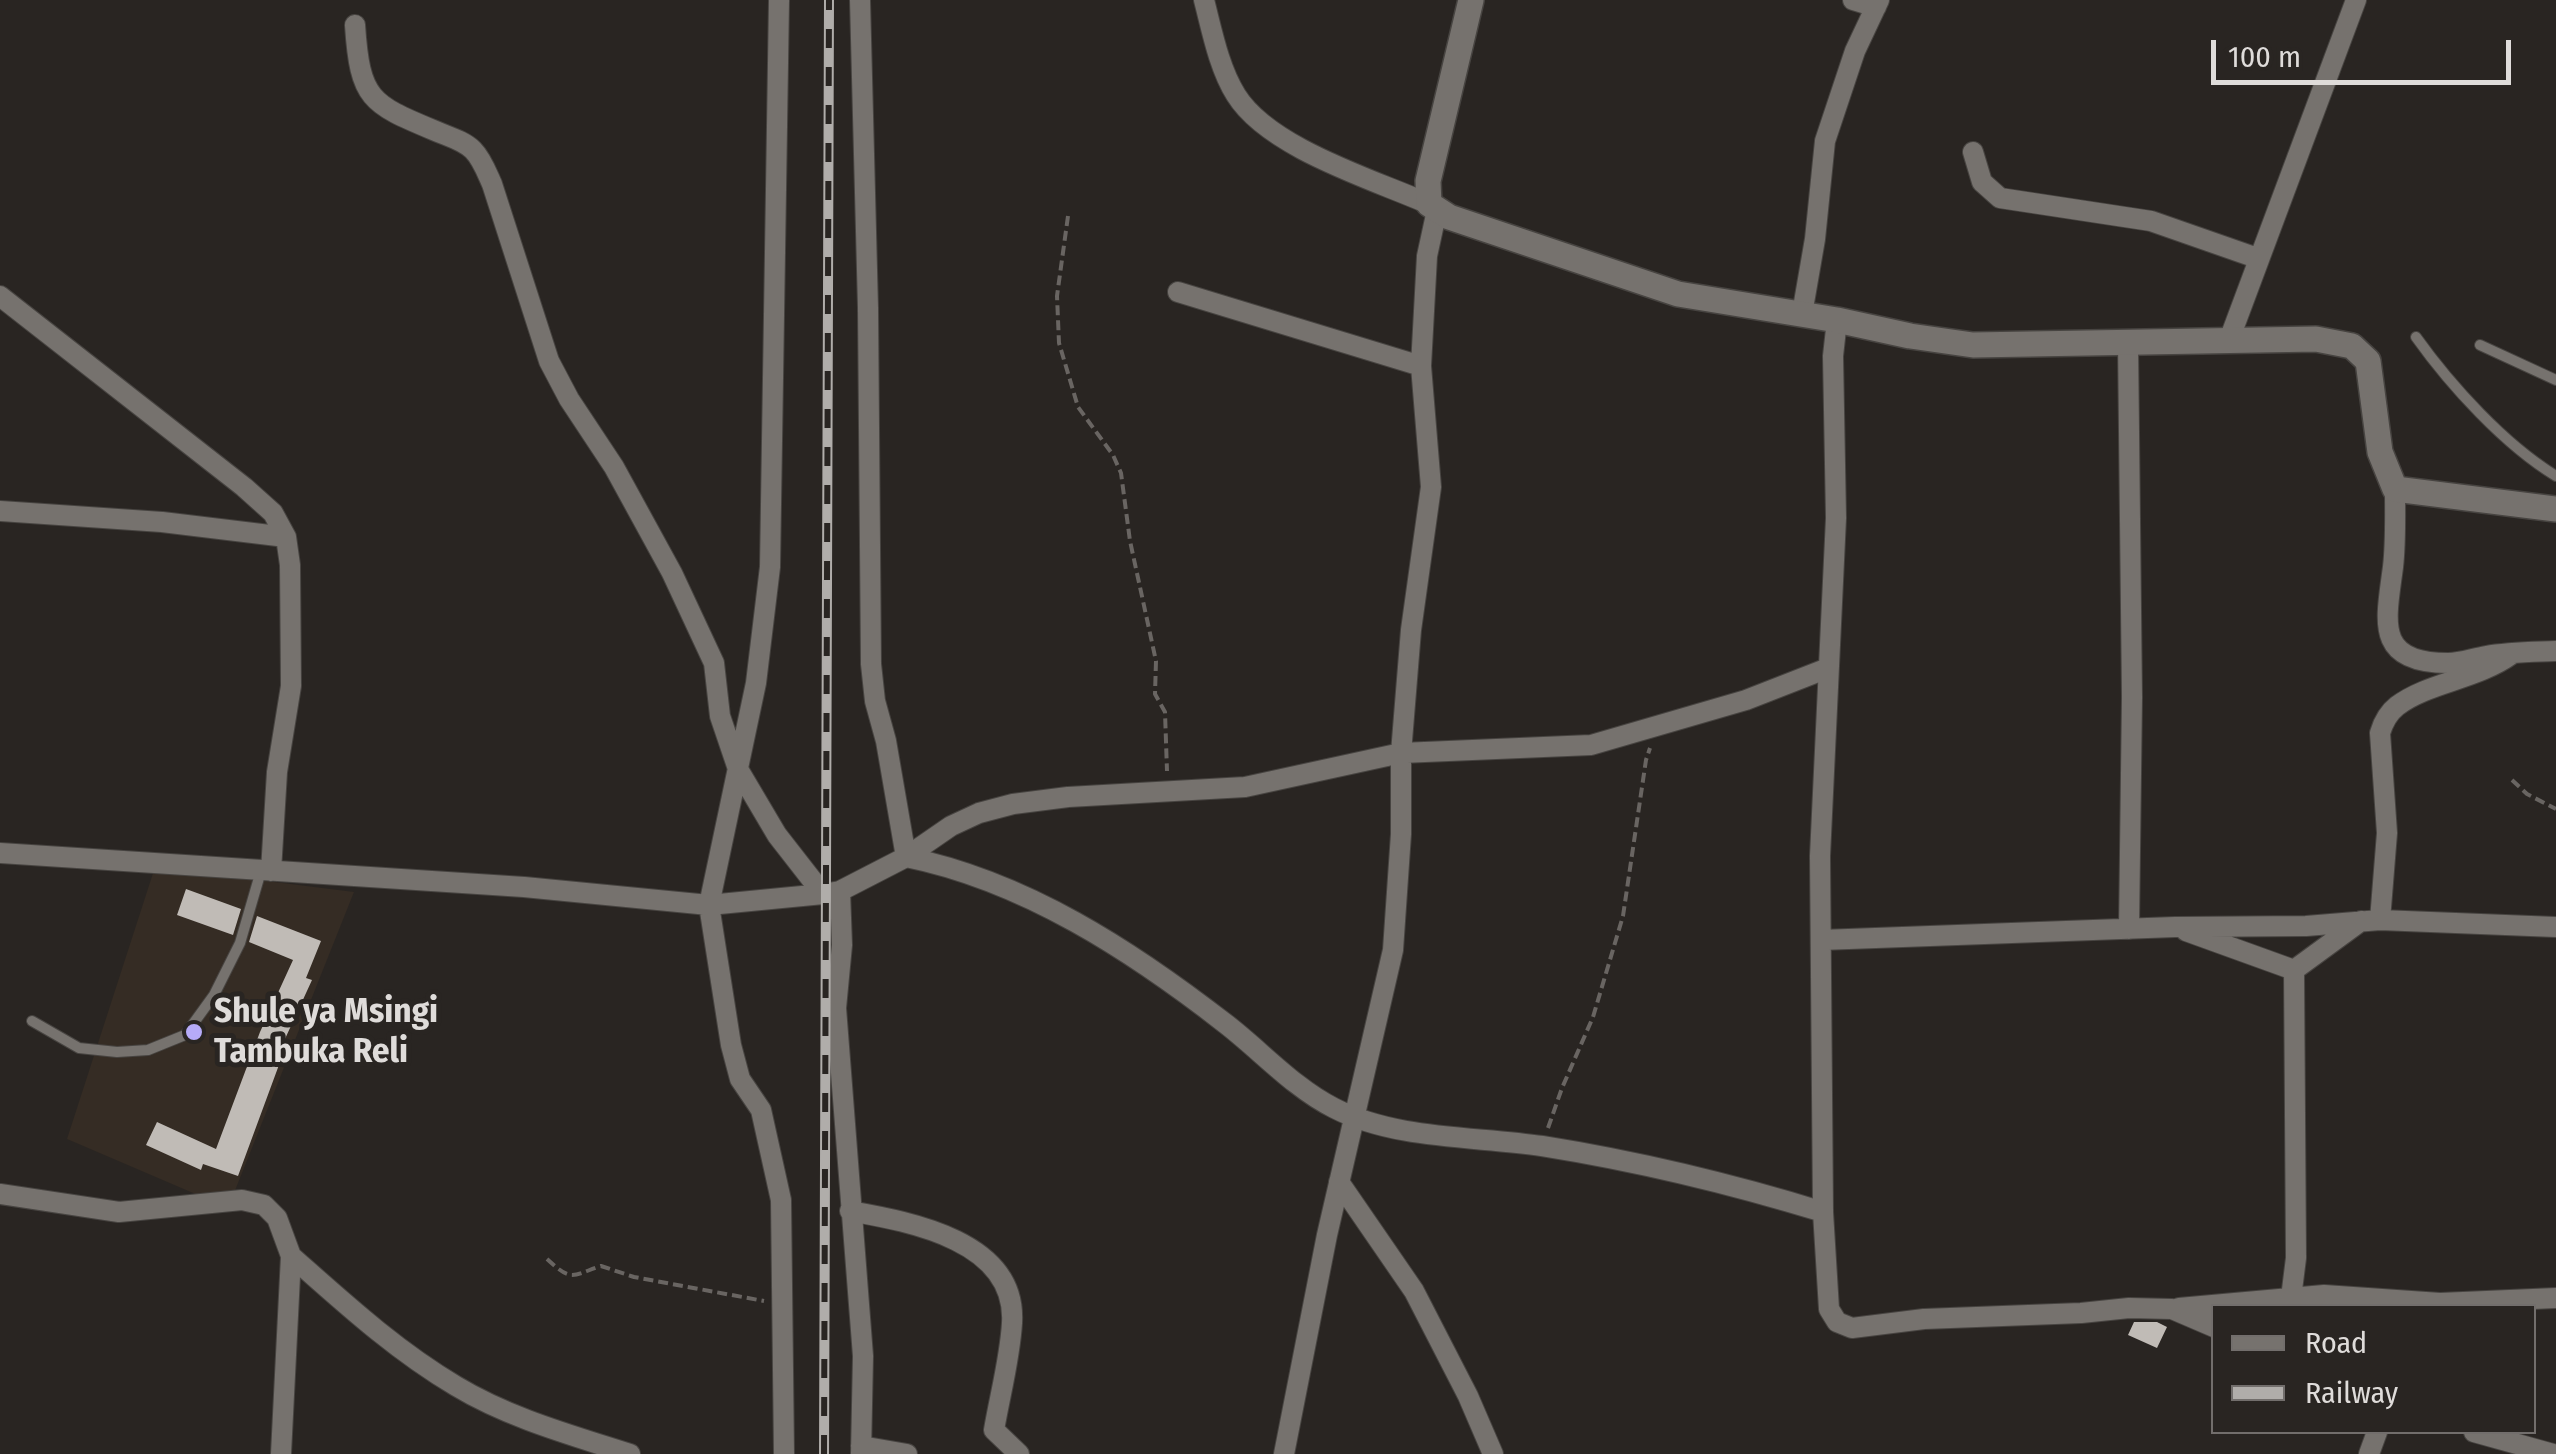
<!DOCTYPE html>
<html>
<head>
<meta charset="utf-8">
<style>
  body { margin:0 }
  #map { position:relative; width:2556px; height:1454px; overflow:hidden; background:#292522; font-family:"Fira Sans Condensed",sans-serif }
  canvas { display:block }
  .legend { position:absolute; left:2211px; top:1304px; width:325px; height:130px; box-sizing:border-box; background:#292522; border:2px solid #726e6c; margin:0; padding:12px 18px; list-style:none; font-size:30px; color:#dfdcda }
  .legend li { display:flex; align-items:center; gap:20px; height:50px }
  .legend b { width:50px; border:2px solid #726e6c }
  .scale { position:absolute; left:2211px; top:40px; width:300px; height:45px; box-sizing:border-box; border:5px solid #dfdcda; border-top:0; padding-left:12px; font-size:30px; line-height:35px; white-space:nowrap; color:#dfdcda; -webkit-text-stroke:8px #292522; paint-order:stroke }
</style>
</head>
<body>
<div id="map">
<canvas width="2556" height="1454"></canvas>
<ul class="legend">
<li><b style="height:12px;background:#76726e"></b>Road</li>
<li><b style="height:12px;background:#b0adaa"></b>Railway</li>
</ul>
<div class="scale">100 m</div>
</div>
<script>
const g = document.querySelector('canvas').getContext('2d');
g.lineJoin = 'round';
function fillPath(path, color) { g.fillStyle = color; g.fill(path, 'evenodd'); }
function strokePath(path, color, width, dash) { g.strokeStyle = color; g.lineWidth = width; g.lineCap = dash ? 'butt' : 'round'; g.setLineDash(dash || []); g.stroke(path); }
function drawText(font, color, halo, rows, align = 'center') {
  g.font = font + ' "Fira Sans Condensed",sans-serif'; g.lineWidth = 10; g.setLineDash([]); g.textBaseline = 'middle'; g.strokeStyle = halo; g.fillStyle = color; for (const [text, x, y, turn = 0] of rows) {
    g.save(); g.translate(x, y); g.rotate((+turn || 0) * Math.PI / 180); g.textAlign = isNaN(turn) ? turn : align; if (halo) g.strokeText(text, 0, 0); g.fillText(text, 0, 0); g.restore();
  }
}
fillPath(new Path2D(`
  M155,867l199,25 -126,316 -161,-69z`), '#352c24');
fillPath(new Path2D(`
  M186,889l55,20 -8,26 -56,-20z
  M257,916l64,25 -15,37 6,2 -33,72 4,2 -45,122 -35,-12 -2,6 -55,-25 11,-23 59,27 44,-117 33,-72 -44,-18z
  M2134,1322h23l10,5 -10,21 -29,-13z`), '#c0bbb6');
const lane = new Path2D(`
  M2416,337c35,49 89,108 140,139
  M2480,345l76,35
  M32,1021l47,27 38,4 31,-2 37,-15 29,-40 26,-52 21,-72`);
const street = new Path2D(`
  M779,0l-9,567 -14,116 -47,222 22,140 9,34 21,31 20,90 3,254
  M860,0l8,308 3,356 4,37 11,40 20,116c119,24 226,94 320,167 35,27 68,64 108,84 62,32 141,28 208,38 94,15 190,38 281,66
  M1204,0c8,31 15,68 32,95 33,53 136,84 193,109
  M1853,0l23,7
  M355,25c5,76 16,79 83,107 12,5 26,9 35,18 9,9 14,23 19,34l57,177 20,38 45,68 58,106 42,90 6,53 18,53 39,66 46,59
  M1973,152l9,30 18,16 151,23 106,37
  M1178,292l243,74
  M0,296l244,191 29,26 13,24 4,28 1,121 -14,86 -6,99
  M1802,314l13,-75 10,-98 30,-90 24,-51
  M1837,320l-4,36 3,162 -16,338 3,356 6,97 8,13 15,6 72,-9 157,-6 48,-5 43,1 42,18
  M2229,340l127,-340
  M2128,343l4,354 -3,232
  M2395,489c0,25 1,52 -2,78 -7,54 -19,96 55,96 12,0 26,-5 38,-7 23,-4 47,-4 70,-5
  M0,511l162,11 124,15
  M0,853l524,34 185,18 114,-11 17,-3 66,-34 45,-31 28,-13 34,-9 55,-7 177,-10 156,-34 190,-8 155,-45 82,-32
  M840,891l2,54 -6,63 27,348 -2,98
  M2380,920l7,-87 -7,-100c3,-10 8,-20 17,-27 32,-24 79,-26 115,-52
  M2186,931l108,39 2,288 -5,40
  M1821,940l354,-13 131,-1 74,-6 176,7
  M2294,970l67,-49
  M1339,1182l75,109 54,105 25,58
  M0,1194l119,18 123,-12 22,5 13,13 14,38 -10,198
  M850,1211c61,11 167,30 162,112 -2,35 -12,72 -18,107l25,24
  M291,1256c52,46 104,94 165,130 53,32 115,49 174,68
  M2179,1308l145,-13 116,8 116,-5
  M2474,1432l79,22
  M861,1446l46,8
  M1284,1454l43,-219 66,-285 8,-116v-81l10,-123 20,-143 -10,-121 6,-110 10,-46
  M2369,1454l8,-22`);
const secondary = new Path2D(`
  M1471,0l-43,181 1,23 20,13 229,77 159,26 73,16 63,9 343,-6 36,7 16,15 12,91 15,37 161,20`);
strokePath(lane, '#474441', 12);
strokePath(street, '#474441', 22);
strokePath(secondary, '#474441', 28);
strokePath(new Path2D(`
  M1068,216l-11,80 2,47 19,64 35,48 8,18 9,68 26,120 -1,33 10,18 2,59
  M2512,780l15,14 29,15
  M1548,1128l14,-40 31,-71 30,-101 23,-156 4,-12
  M547,1259c25,23 24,17 54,7l33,11 130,24`), '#696562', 4, [10, 5]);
strokePath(lane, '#76726e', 10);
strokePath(street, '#76726e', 20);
strokePath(secondary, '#76726e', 25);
const rail = new Path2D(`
  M824,1454l5,-1454`);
strokePath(rail, '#b0adaa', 10);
strokePath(rail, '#292522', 6, [19]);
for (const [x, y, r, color] of [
  [194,1032,10,"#b6abf8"]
]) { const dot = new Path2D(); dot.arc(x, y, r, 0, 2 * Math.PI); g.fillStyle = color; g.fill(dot); strokePath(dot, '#292522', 4); }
drawText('bold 35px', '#dfdcda', '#292522', [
  ["Shule ya Msingi",214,1012],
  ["Tambuka Reli",214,1052]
], 'left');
</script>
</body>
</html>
